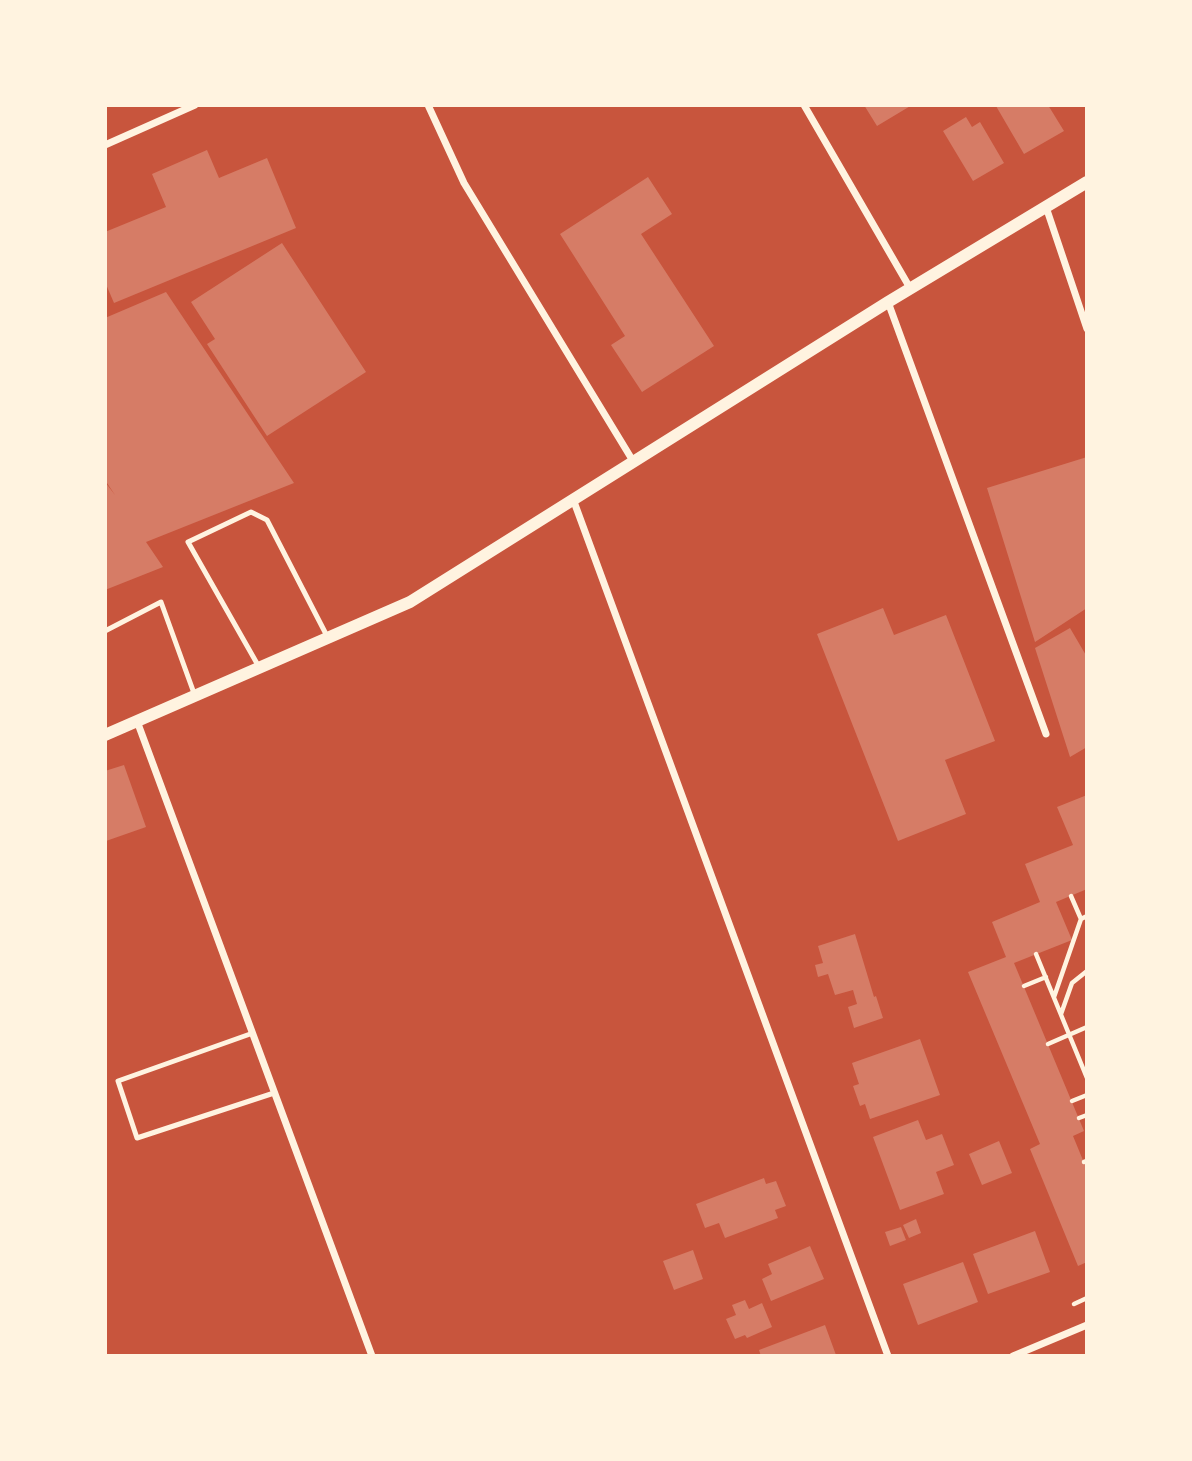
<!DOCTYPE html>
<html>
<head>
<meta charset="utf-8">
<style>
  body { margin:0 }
  #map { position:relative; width:1192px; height:1461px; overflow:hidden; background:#c8553d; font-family:"Roboto Condensed",sans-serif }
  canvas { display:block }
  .frame { position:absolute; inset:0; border:107px solid #fff3e0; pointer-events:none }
</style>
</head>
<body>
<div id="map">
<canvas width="1192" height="1461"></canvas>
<div class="frame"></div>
</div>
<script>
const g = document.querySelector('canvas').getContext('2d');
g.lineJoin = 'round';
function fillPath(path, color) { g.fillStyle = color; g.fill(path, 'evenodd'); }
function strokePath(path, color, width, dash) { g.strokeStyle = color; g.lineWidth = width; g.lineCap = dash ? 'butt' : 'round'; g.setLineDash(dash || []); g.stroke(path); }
fillPath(new Path2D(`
  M864,105h48l-35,21z
  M1048,105l16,26 -40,23 -28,-48z
  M966,117l6,10 8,-5 24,41 -31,18 -30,-50z
  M207,150l12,28 48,-20 29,70 -182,75 -9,-21v-50l61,-25 -14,-33z
  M648,177l24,37 -31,20 73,112 -72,46 -31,-47 14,-9 -65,-102z
  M282,243l84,129 -99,64 -60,-92 8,-5 -24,-37z
  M166,292l128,191 -148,59 17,25 -58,23v-108l10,13 -10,-15v-162z
  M1087,457v151l-52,34 -48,-154z
  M883,608l11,27 52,-20 49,126 -50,19 21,54 -68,27 -81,-207z
  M1070,628l17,29v90l-17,10 -35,-109z
  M124,765l22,62 -40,14 -1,-70z
  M1087,795v46l-2,1 2,6v41l-31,13 16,38 -58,23 70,168 -11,5 14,34v92l-9,4 -48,-117 10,-5 -72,-172 38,-15 -14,-35 48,-20 -15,-38 48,-19 -16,-38z
  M855,934l19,63 2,-1 7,22 -29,10 -6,-21 9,-3 -4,-14 -18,5 -7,-21 -10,3 -3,-12 8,-2 -5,-17z
  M920,1039l20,56 -70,24 -5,-15 -5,2 -7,-20 6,-2 -7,-21z
  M918,1120l8,20 16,-6 12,31 -18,7 8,22 -44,16 -27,-73z
  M999,1141l13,32 -30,12 -13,-31z
  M764,1178l2,6 10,-3 10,25 -11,4 3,8 -53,20 -6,-15 -14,5 -9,-24z
  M916,1219l5,14 -12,5 -6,-13z
  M901,1227l5,13 -16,6 -5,-14z
  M1035,1231l15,41 -62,22 -15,-40z
  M810,1246l14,33 -53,22 -9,-22 10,-5 -4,-10z
  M693,1250l10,29 -29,11 -11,-29z
  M963,1262l15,40 -60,23 -15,-41z
  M745,1300l4,9 13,-6 10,24 -25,11 -2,-3 -10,4 -9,-20 10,-4 -4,-10z
  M825,1325l11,30 -75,1 -2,-6z`), '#d67c66');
strokePath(new Path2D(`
  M1071,896l10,23
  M1036,954l51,124
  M1024,986l22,-9
  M1054,997l27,-78 6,-3
  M1061,1014l11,-31 15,-12
  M1048,1044l39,-17
  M1072,1101l15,-6
  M1079,1118l8,-3
  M1084,1162l3,-1
  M1074,1304l13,-6`), '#fff3e0', 4.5);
strokePath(new Path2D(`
  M105,631l56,-29 34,94
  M259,667l-71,-125 63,-30 16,8 61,118
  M253,1033l-135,48 19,57 137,-45`), '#fff3e0', 5);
strokePath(new Path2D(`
  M428,105l36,78 169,278
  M804,105l106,183
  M105,145l90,-40
  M1046,207l41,122
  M888,302l158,432
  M573,499l315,857
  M137,721l235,635
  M1013,1356l74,-31`), '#fff3e0', 7);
strokePath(new Path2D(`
  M105,735l305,-133 478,-300 199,-120`), '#fff3e0', 12);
</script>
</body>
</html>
